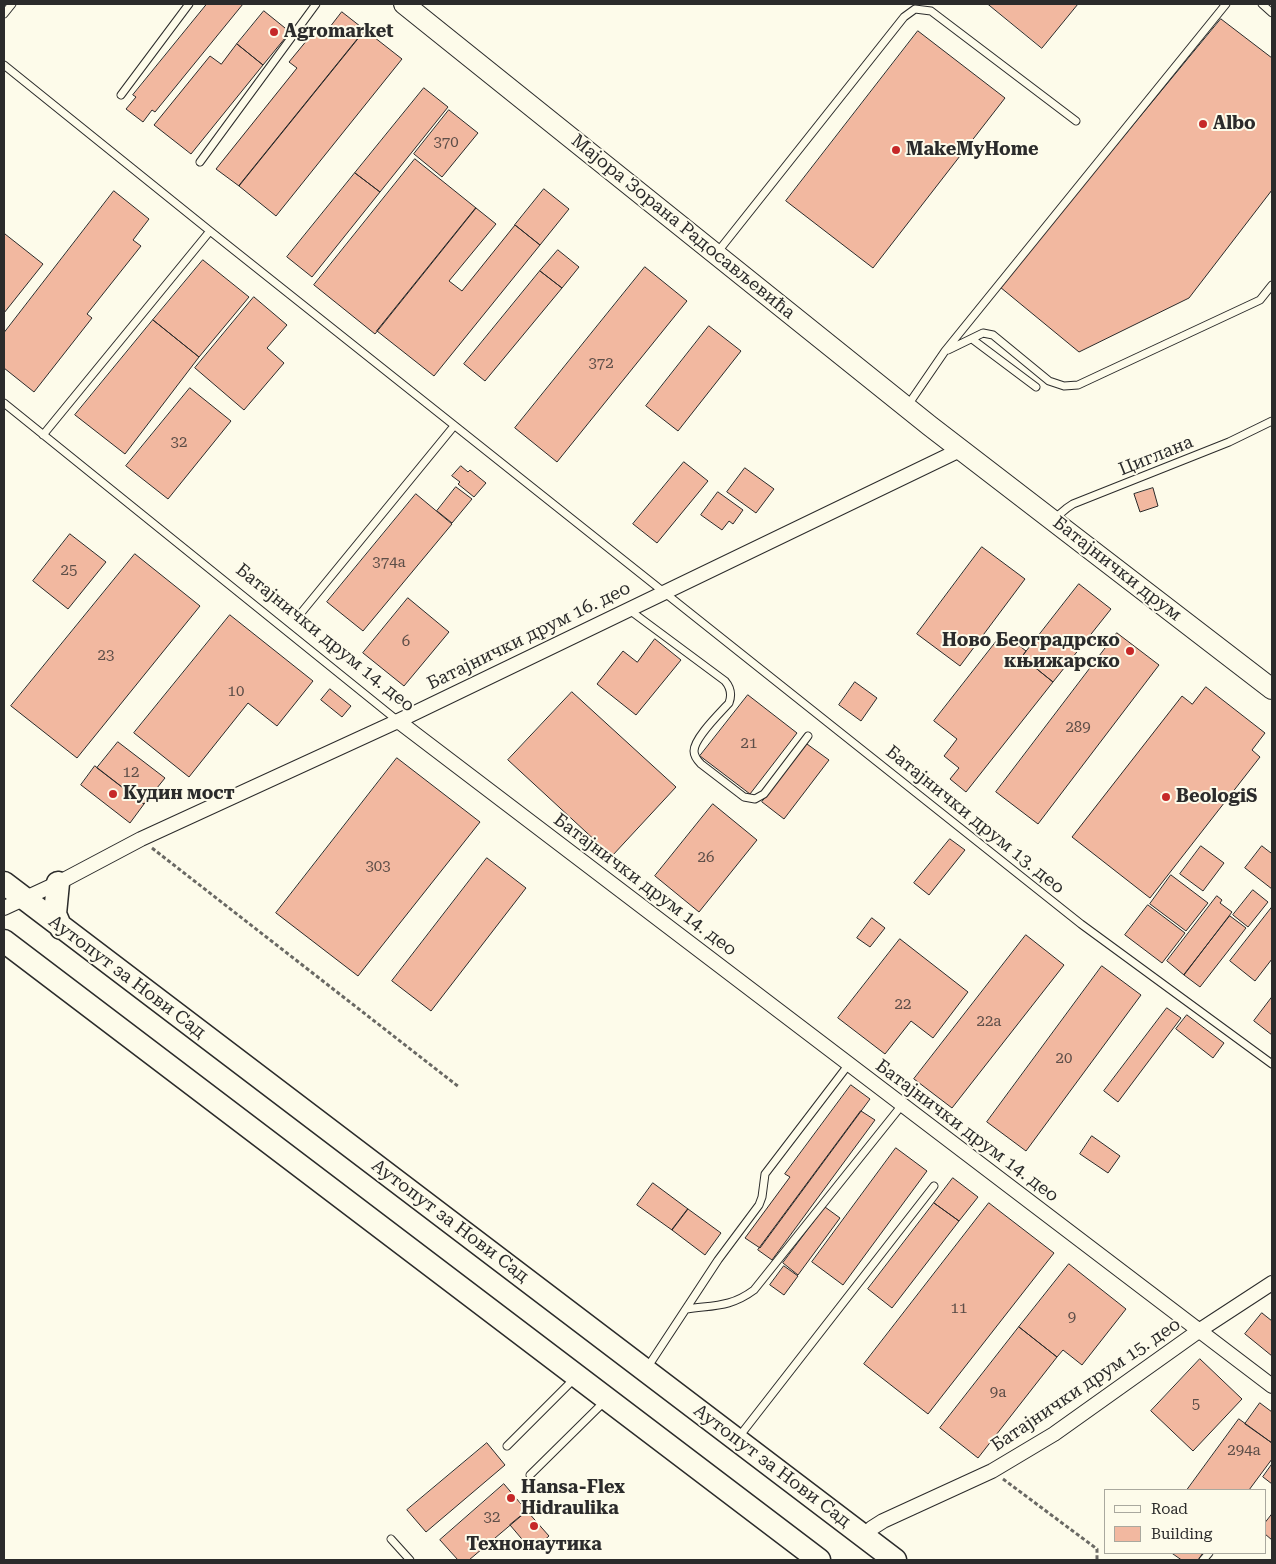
<!DOCTYPE html>
<html>
<head>
<meta charset="utf-8">
<style>
  body { margin:0 }
  #map { position:relative; width:1276px; height:1564px; overflow:hidden; background:#fdfbea; font-family:"Roboto Serif",serif }
  canvas { display:block }
  .frame { position:absolute; inset:0; border:5px solid #2b2b2b; pointer-events:none }
  .legend { position:absolute; left:1104px; top:1489px; width:162px; height:65px; box-sizing:border-box; background:#fdfbea; border:1px solid #a9a89e; margin:0; padding:6px 9px; list-style:none; font-size:15px; color:#2b2b2b }
  .legend li { display:flex; align-items:center; gap:10px; height:25px }
  .legend b { width:25px; border:1px solid #a9a89e }
</style>
</head>
<body>
<div id="map">
<canvas width="1276" height="1564"></canvas>
<div class="frame"></div>
<ul class="legend">
<li><b style="height:6px;background:#fdfbea"></b>Road</li>
<li><b style="height:14px;background:#f2b8a0"></b>Building</li>
</ul>
</div>
<script>
const g = document.querySelector('canvas').getContext('2d');
g.lineJoin = 'round';
function fillPath(path, color) { g.fillStyle = color; g.fill(path, 'evenodd'); }
function strokePath(path, color, width, dash) { g.strokeStyle = color; g.lineWidth = width; g.lineCap = dash ? 'butt' : 'round'; g.setLineDash(dash || []); g.stroke(path); }
function drawText(font, color, halo, rows, align = 'center') {
  g.font = font + ' "Roboto Serif",serif'; g.lineWidth = 4; g.setLineDash([]); g.textBaseline = 'middle'; g.strokeStyle = halo; g.fillStyle = color; for (const [text, x, y, turn = 0] of rows) {
    g.save(); g.translate(x, y); g.rotate((+turn || 0) * Math.PI / 180); g.textAlign = isNaN(turn) ? turn : align; if (halo) g.strokeText(text, 0, 0); g.fillText(text, 0, 0); g.restore();
  }
}
const building = new Path2D(`
  M207,4h36l-88,108 -3,-2 -9,12 -17,-13 10,-12 -3,-2z
  M988,4h90l-36,44z
  M264,11l26,21 -27,33 -26,-21z
  M342,12l23,18 -126,156 -23,-17 81,-101 -8,-6 28,-34 7,6z
  M1221,19l51,39v132l-83,108 -110,54 -79,-65z
  M365,30l37,29 -126,157 -37,-30z
  M918,31l87,67 -132,170 -87,-67z
  M237,44l26,21 -72,89 -37,-29 56,-69 11,8z
  M424,88l24,19 -68,85 -25,-19z
  M449,110l29,23 -36,44 -28,-23z
  M415,159l61,49 -101,126 -61,-49z
  M355,173l25,19 -68,85 -25,-20z
  M544,189l25,20 -29,36 -25,-20z
  M114,191l35,28 -16,21 8,6 -54,68 5,4 -58,74 -30,-24v-35z
  M476,208l20,16 -47,57 13,10 53,-66 25,20 -106,131 -57,-45z
  M5,234l38,30 -39,49v-77z
  M558,250l21,17 -17,21 -22,-17z
  M203,260l46,37 -50,60 -46,-37z
  M645,267l42,34 -130,161 -42,-34z
  M540,271l22,17 -77,93 -21,-17z
  M254,297l33,28 -20,23 17,15 -40,47 -49,-42z
  M153,320l46,37 -74,97 -50,-39z
  M709,326l32,25 -63,80 -32,-25z
  M190,388l41,33 -63,78 -42,-33z
  M684,462l24,19 -51,62 -24,-19z
  M461,466l7,6 2,-2 16,13 -12,14 -16,-13 2,-2 -8,-6z
  M745,468l29,21 -18,24 -29,-21z
  M456,487l16,12 -20,24 -15,-12z
  M1153,488l5,18 -18,6 -6,-18z
  M718,492l25,18 -10,14 -4,-3 -7,9 -21,-15z
  M416,494l36,30 -89,107 -36,-29z
  M70,534l36,28 -38,47 -35,-28z
  M982,547l43,32 -65,87 -43,-32z
  M135,554l65,52 -123,152 -66,-52z
  M1079,584l32,25 -58,73 -31,-25z
  M408,598l41,34 -45,54 -41,-33z
  M230,615l83,66 -36,45 -29,-23 -59,74 -55,-44z
  M1003,633l23,18 -4,6 31,25 -87,110 -16,-13 9,-11 -15,-12 13,-17 -23,-18z
  M1117,633l42,32 -121,159 -42,-32z
  M655,639l26,21 -45,55 -39,-31 26,-33 14,11z
  M855,682l22,16 -16,23 -22,-16z
  M1206,687l59,46 -13,17 8,7 -110,141 -78,-61 110,-141 10,8z
  M330,689l21,17 -9,11 -21,-17z
  M572,692l104,95 -64,69 -104,-96z
  M748,695l49,38 -47,61 -50,-38z
  M118,742l47,36 -21,26 -47,-36z
  M807,744l22,16 -45,59 -22,-17z
  M397,758l83,64 -122,154 -82,-63z
  M95,766l49,38 -14,19 -49,-38z
  M713,804l44,36 -58,72 -44,-36z
  M950,839l15,11 -36,45 -15,-12z
  M1201,846l23,17 -21,28 -23,-17z
  M1262,846l9,7 1,-2v38l-27,-21z
  M487,858l39,30 -95,123 -39,-30z
  M1171,875l37,28 -22,28 -36,-27z
  M1253,890l15,12 -20,25 -15,-12z
  M1217,896l5,4 -2,3 12,9 -48,63 -17,-14z
  M1148,905l37,28 -23,30 -37,-28z
  M1272,907v52l-17,22 -25,-20z
  M1230,916l16,12 -46,59 -16,-12z
  M872,918l13,10 -15,19 -13,-9z
  M1026,935l38,30 -112,143 -38,-29z
  M900,939l68,53 -35,46 -22,-17 -26,33 -47,-36z
  M1102,966l39,29 -115,156 -39,-29z
  M1272,997v38l-18,-14z
  M1167,1008l14,10 -63,84 -14,-11z
  M1187,1015l37,28 -11,15 -37,-29z
  M851,1085l19,14 -110,149 -15,-10 45,-61 -5,-3z
  M861,1111l14,9 -103,140 -14,-10z
  M1092,1136l28,20 -12,17 -28,-19z
  M896,1148l31,23 -84,114 -31,-23z
  M953,1178l25,19 -19,24 -25,-18z
  M653,1183l35,26 -16,21 -35,-25z
  M934,1203l25,18 -67,87 -24,-19z
  M989,1203l65,50 -126,161 -64,-50z
  M825,1207l15,11 -42,57 -15,-12z
  M688,1209l33,24 -16,22 -33,-25z
  M1069,1264l57,45 -44,56 -19,-15 -6,7 -38,-30z
  M784,1266l14,10 -14,19 -14,-10z
  M1262,1313l10,8v35l-27,-22z
  M1019,1327l38,30 -79,101 -38,-30z
  M1200,1359l42,40 -49,52 -42,-40z
  M1260,1403l12,9v31l-27,-19z
  M1239,1419l33,24v16l-23,31h-62z
  M487,1443l18,22 -79,67 -19,-22z
  M1272,1464v20l-9,-7z
  M504,1484l23,27 -58,49h-11l-18,-20z
  M527,1511l22,25 -17,15 -22,-26z
  M1272,1514v26l-7,-6v-11z
  M1172,1553h31l-5,7h-16z`);
fillPath(building, '#f2b8a0');
strokePath(building, '#2b2b2b', 1);
const lane = new Path2D(`
  M1262,4l10,9
  M4,14l8,-10
  M4,65l206,166 871,693 191,140
  M121,95l68,-91
  M200,162l116,-158
  M716,254l188,-237 11,-8 16,2 145,110
  M972,339l64,48
  M948,350l35,-17 10,2 56,46 15,5 14,-1 182,-85 12,-15
  M4,403l394,318
  M908,405l37,-54 281,-347
  M43,435l167,-204
  M1054,519l13,-11 6,-4 156,-62 43,-21
  M628,609l97,72c6,7 7,14 4,22 -9,10 -35,35 -35,48 0,6 4,10 7,13l43,33 11,2 9,-5 44,-58
  M301,613l153,-187
  M687,1309c28,-4 44,-2 67,-19l148,-185
  M647,1368l71,-108 41,-55 3,-8 3,-23 84,-110
  M738,1438l196,-252
  M507,1446l68,-68
  M530,1475l75,-74
  M391,1539l19,21
  M1203,1560l6,-7`);
const street = new Path2D(`
  M398,721l874,665
  M4,908l54,-25 83,-44 257,-118 564,-272
  M864,1536l8,-8 11,-7 109,-50 62,-37 146,-104 72,-47`);
const secondary = new Path2D(`
  M404,4l526,422 342,263`);
const primary = new Path2D(`
  M4,883l891,677
  M58,883l-3,31 6,14
  M4,941l815,619`);
strokePath(lane, '#2b2b2b', 9);
strokePath(street, '#2b2b2b', 16);
strokePath(secondary, '#2b2b2b', 22);
strokePath(primary, '#2b2b2b', 25);
strokePath(new Path2D(`
  M152,848l307,239
  M1003,1479l94,70v11`), '#6a6964', 3, [4, 2.5]);
strokePath(lane, '#fdfbea', 7);
strokePath(street, '#fdfbea', 14);
strokePath(secondary, '#fdfbea', 20);
strokePath(primary, '#fdfbea', 22);
for (const [x, y, r, color] of [
  [274,32,5,"#c62828"],
  [1203,124,5,"#c62828"],
  [896,150,5,"#c62828"],
  [1130,651,5,"#c62828"],
  [113,794,5,"#c62828"],
  [1166,797,5,"#c62828"],
  [511,1498,5,"#c62828"],
  [534,1526,5,"#c62828"]
]) { const dot = new Path2D(); dot.arc(x, y, r, 0, 2 * Math.PI); g.fillStyle = color; g.fill(dot); strokePath(dot, '#fdfbea', 2); }
drawText('15px', '#5d4e48', null, [
  ["370",446,143],
  ["372",601,364],
  ["32",179,443],
  ["374a",389,563],
  ["25",69,571],
  ["6",406,642],
  ["23",106,656],
  ["10",236,692],
  ["289",1078,728],
  ["21",749,744],
  ["12",131,773],
  ["26",706,858],
  ["303",378,867],
  ["22",903,1005],
  ["22a",989,1022],
  ["20",1064,1059],
  ["11",959,1309],
  ["9",1072,1318],
  ["9a",998,1393],
  ["5",1196,1405],
  ["294a",1244,1451],
  ["32",492,1518]
]);
drawText('bold 18px', '#2b2b2b', '#fdfbea', [
  ["Agromarket",284,32],
  ["Albo",1213,124],
  ["MakeMyHome",906,150],
  ["Ново Београдрско",1120,641,"right"],
  ["књижарско",1120,662,"right"],
  ["Кудин мост",123,794],
  ["BeologiS",1176,797],
  ["Hansa-Flex",521,1488],
  ["Hidraulika",521,1509],
  ["Технонаутика",534,1545,"center"]
], 'left');
drawText('18px', '#2b2b2b', '#fdfbea', [
  ["Мајора Зорана Радосављевића",683,227,39],
  ["Циглана",1156,456,-22],
  ["Батајнички друм",1117,569,38],
  ["Батајнички друм 16. део",529,636,-26],
  ["Батајнички друм 14. део",325,638,39],
  ["Батајнички друм 13. део",975,820,39],
  ["Батајнички друм 14. део",645,885,37],
  ["Аутопут за Нови Сад",127,977,37],
  ["Батајнички друм 14. део",967,1131,37],
  ["Аутопут за Нови Сад",450,1221,37],
  ["Батајнички друм 15. део",1086,1385,-34],
  ["Аутопут за Нови Сад",772,1466,37]
]);
</script>
</body>
</html>
